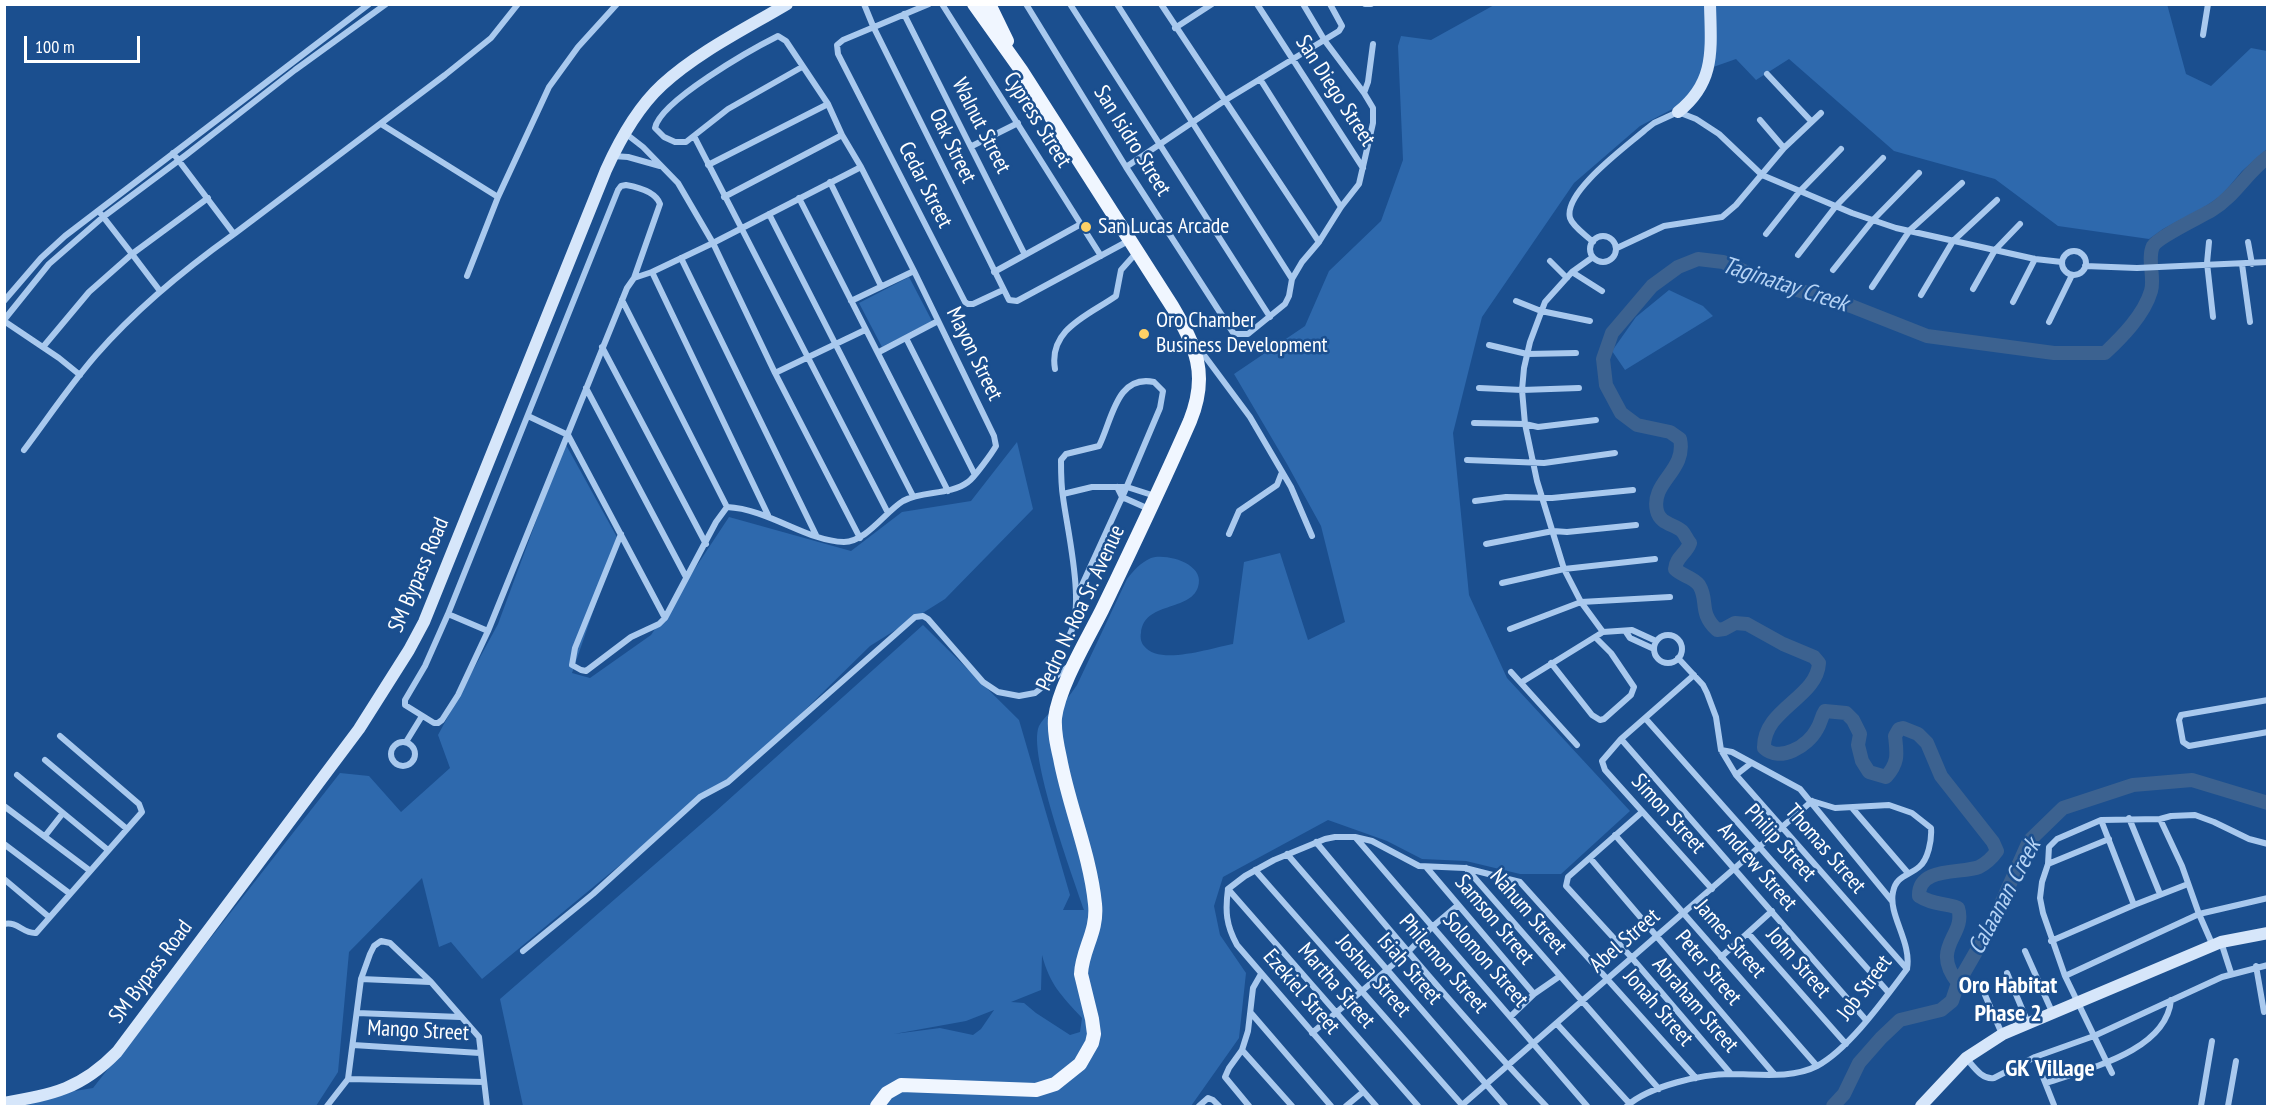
<!DOCTYPE html>
<html>
<head>
<meta charset="utf-8">
<style>
  body { margin:0 }
  #map { position:relative; width:2272px; height:1111px; overflow:hidden; background:#1b4f8f; font-family:"PT Sans Narrow",sans-serif }
  canvas { display:block }
  .frame { position:absolute; inset:0; border:6px solid #fff; pointer-events:none }
  .scale { position:absolute; left:24px; top:36px; width:116px; height:27px; box-sizing:border-box; border:3px solid #fff; border-top:0; padding-left:8px; font-size:18px; line-height:21px; white-space:nowrap; color:#fff; -webkit-text-stroke:4px #1b4f8f; paint-order:stroke }
</style>
</head>
<body>
<div id="map">
<canvas width="2272" height="1111"></canvas>
<div class="frame"></div>
<div class="scale">100 m</div>
</div>
<script>
const g = document.querySelector('canvas').getContext('2d');
g.lineJoin = 'round';
function fillPath(path, color) { g.fillStyle = color; g.fill(path, 'evenodd'); }
function strokePath(path, color, width, dash) { g.strokeStyle = color; g.lineWidth = width; g.lineCap = dash ? 'butt' : 'round'; g.setLineDash(dash || []); g.stroke(path); }
function drawText(font, color, halo, rows, align = 'center') {
  g.font = font + ' "PT Sans Narrow",sans-serif'; g.lineWidth = 5; g.setLineDash([]); g.textBaseline = 'middle'; g.strokeStyle = halo; g.fillStyle = color; for (const [text, x, y, turn = 0] of rows) {
    g.save(); g.translate(x, y); g.rotate((+turn || 0) * Math.PI / 180); g.textAlign = isNaN(turn) ? turn : align; if (halo) g.strokeText(text, 0, 0); g.fillText(text, 0, 0); g.restore();
  }
}
fillPath(new Path2D(`
  M1496,4h671l19,70 25,12 40,-38 16,3v98l-25,22 -20,24 -19,13 -40,21 -14,10 -91,-13 -63,-47 -101,-28 -105,-92 -33,21 -20,-21 -34,12 -16,31 -46,24 -66,57 -92,134 -29,116 16,162 38,83 123,133 -69,63h-41l-54,-13 -44,-2 -35,-18 -59,-21 -105,57 -9,29 6,29 26,38 -7,65 -48,68h-668l-23,-107 215,-187 208,-187 96,95 51,175 -7,15h21c-11,-33 -57,-157 -45,-184 6,-11 17,-18 26,-26 5,-4 8,-10 12,-15l50,-106c7,-9 13,-16 24,-21 16,-5 55,6 47,29 -8,25 -54,14 -57,46 -1,4 0,10 3,13 15,20 67,2 89,-2l11,-82 36,-9 28,87 37,-18 -24,-96 -34,-62 -53,-90 71,-48 24,-55 52,-50 22,-61 -5,-114 3,-10 30,4zM1042,955c8,30 19,40 40,63l-2,14 -10,3 -34,-22 -12,-10 -13,-1 30,-12zM994,1010l-13,19 -8,6 -33,-7 -46,6 72,-13z
  M909,277l23,44 -50,26 -23,-44z
  M1669,290l34,16 10,10 -88,54 -13,-19 24,-34z
  M1017,442l16,67 -88,90 -75,47 -118,116 -45,31 -225,186 -31,-37 -12,5 -17,-69 -73,74 -11,120 -22,34h-311l9,-5 79,-13 247,-315 29,3 32,36 49,-44 -12,-33 60,-111 67,-181 53,96 -46,134 18,5 61,-43 78,-118 122,34 51,-39 69,-11z`), '#2e69ad');
strokePath(new Path2D(`
  M1958,983c-29,-37 9,-47 0,-75 -15,-6 -23,-2 -39,-12 -1,-30 43,-22 60,-29 8,-4 13,-9 18,-16l-4,-9 -52,-66 -14,-33 -9,-9 -15,-6 -4,1 -4,7c2,18 4,26 -9,41l-17,-5 -7,-11 -4,-16 2,-11 -7,-14 -7,-7 -21,-2c-4,6 -4,12 -8,18 -9,17 -37,34 -53,19 -1,-39 53,-50 55,-85l-5,-6 -31,-13 -36,-20 -12,-1 -11,6 -7,1c-19,-18 -8,-29 -18,-45 -6,-8 -17,-9 -24,-16 1,-12 11,-15 15,-26 -3,-3 -5,-9 -8,-12 -8,-7 -22,-7 -25,-20 -7,-29 30,-40 23,-72l-10,-7 -33,-7 -16,-12 -15,-28 -3,-26 9,-26 40,-47 26,-19 20,-8 25,3 41,18 87,26 76,30 127,17h51c17,-16 39,-38 46,-62 4,-13 -4,-32 2,-45 5,-9 47,-29 59,-36 22,-13 35,-38 56,-53
  M1833,1106l11,-12 15,-31 22,-25 19,-18 41,-10 11,-9 6,-18 34,-59 37,-83 34,-33 70,-23 59,-5 76,23`), '#3c6290', 14);
strokePath(new Path2D(`
  M864,4l9,22 136,274 8,1 113,-61
  M929,4l-86,36 -6,5 1,9 127,248 3,2h5l30,-14
  M942,4l159,252
  M1026,4l100,163 108,167h14l37,-30 4,-8 3,-17 10,-17 17,-20 22,-35 18,-23 14,-61v-15l-9,-15 4,-11 5,-38
  M1070,4l200,313
  M1117,4l175,275
  M1161,4l158,238
  M1257,4l106,164
  M1303,4l22,37 39,52
  M1365,4h6
  M904,14l121,241
  M1175,28l37,-24
  M2203,35l5,-31
  M1767,74l44,47
  M1260,79l81,128
  M1760,120l24,28
  M381,124l117,73
  M625,133l18,14 35,36 35,60 62,130 85,165
  M694,136l194,377
  M972,146l46,-23
  M173,153l61,81 211,-159 46,-37 27,-34
  M613,156l15,1 32,9
  M708,165l120,-61
  M1126,167l98,-66 115,-70 3,-5 -12,-22
  M830,182l51,104
  M724,197l118,-62
  M799,198l149,293
  M769,214l144,282
  M1766,234l34,-43 41,-42
  M1590 249a13 13 0 1 1 26 0a13 13 0 1 1-26 0Z
  M1593,242c-7,-7 -20,-15 -23,-24 -7,-26 57,-72 75,-88l9,-7 24,-11 18,7 23,15 43,41 90,38 44,15 139,31 27,3
  M2209,242l-2,21 6,54
  M2248,242l4,22
  M1617,248l47,-22 58,-9 14,-12 48,-57 37,-35
  M2062 263a12 12 0 1 1 24 0a12 12 0 1 1-24 0Z
  M1798,255l38,-49 47,-48
  M1593,257l-21,15 -27,30 -15,40 -6,26 -2,22 3,34 12,57 27,88 17,33 22,30
  M681,258l135,277
  M1550,261l17,17
  M2242,264l8,58
  M2085,266l52,2 131,-6
  M1833,270l40,-50 46,-47
  M652,272l116,243
  M994,272l87,-48
  M1572,272l30,19
  M467,276l31,-79 51,-110 29,-40 39,-43
  M634,278l26,-74c-4,-12 -23,-17 -34,-19l-5,1 -3,4 -170,424 -23,52 -20,34v5l29,18h4l4,-3 16,-25 30,-64 139,-343 7,-10 18,-6 61,-29 148,-76
  M1872,287l38,-57 52,-47
  M1973,289l22,-39 25,-26
  M160,291l-28,-37 76,-56
  M1921,295l32,-54 44,-41
  M622,300l105,207
  M4,301l37,-43 24,-22 304,-232
  M851,301l63,-30
  M1516,301l25,10 49,10
  M2013,302l22,-43
  M4,320l45,-56 54,-47 83,-62 109,-85 91,-66
  M4,321l55,37 21,17
  M2049,322l23,-47
  M906,338l68,135
  M1489,345l38,9 49,-1
  M43,347l46,-55 43,-38 -31,-40
  M602,347l104,197
  M1198,347l52,70 41,70 21,49
  M879,352l59,-31
  M1055,369c-7,-40 34,-54 61,-73l5,-26 16,-18
  M775,373l90,-43
  M586,388l100,189
  M1479,388l43,2 57,-2
  M528,416l40,19 97,183 -6,6 -28,13 -45,34 -5,-1 -9,-5 3,-17 46,-114
  M1474,423l51,1 13,3 58,-7
  M24,450c24,-32 46,-65 72,-95 40,-46 89,-86 138,-121
  M1467,460l77,3 71,-10
  M1117,487l5,10 27,12
  M1063,494l29,-7h35l28,9
  M1475,501l31,-4 46,1 81,-8
  M1229,534l10,-23 38,-26 5,-13
  M1486,544l67,-13 14,1 69,-7
  M1502,583l62,-14 91,-10
  M448,614l40,17
  M665,618l51,-96 11,-15c42,2 79,34 117,35 22,0 41,-30 59,-41 20,-11 46,-5 65,-19 6,-4 24,-29 28,-36l-2,-10 -80,-165 -53,-104 -19,-32 -14,-31 -42,-63 -8,-5c-26,13 -118,65 -123,92l9,9 11,5h11l42,-33 74,-42
  M1510,629l71,-27 89,-5
  M1626,632l4,6 24,11
  M1654 649a14 14 0 1 1 28 0a14 14 0 1 1-28 0Z
  M1065,641c24,-23 2,-111 -2,-144 -2,-12 -2,-25 -2,-37l5,-6 33,-8c13,-25 17,-72 55,-64l9,9 -3,17 -36,85 -47,103
  M1678,658l25,27 4,8 9,24 5,33 15,25 171,194
  M1551,663l41,52 8,5 4,-1 27,-24 3,-8 -23,-34 -16,-16
  M1511,672l66,73
  M1694,675l-73,64 -19,22 3,9 107,119
  M1522,682l81,-50 29,-2 24,11
  M2268,700l-87,15 -2,5 4,22 6,4 79,-14
  M1645,718l244,275
  M1621,739l245,281
  M406,742l16,-26
  M391 754a12 12 0 1 1 24 0a12 12 0 1 1-24 0Z
  M1721,750l11,2 68,37 92,112
  M45,760l82,69
  M17,775l91,75
  M1736,775l14,-11
  M4,806l85,64
  M1853,809l55,64
  M1642,812l-74,65 -2,9 66,72 99,116
  M2129,818l31,76
  M2160,819l22,47 17,48 14,32
  M2101,820l33,85
  M1615,835l202,231
  M45,836l18,-23
  M1356,838l231,268
  M1316,842c75,90 150,180 230,264
  M4,844l65,49
  M1287,854l218,252
  M1590,858l184,216
  M2048,864l61,-25
  M1427,868l107,126
  M1466,868l193,221
  M1255,870l208,236
  M4,879l45,38
  M1228,889l17,-13 29,-16 51,-21 10,-2h20l17,4 47,25 46,2 55,14 176,196
  M1228,889l190,217
  M1228,889c-3,22 -2,36 9,56l139,161
  M4,924c14,-3 19,10 32,9l106,-121 -3,-8 -79,-68
  M1748,933l98,111
  M2051,941l83,-36 54,-21
  M2221,942l10,31
  M523,951l70,-57 107,-97 28,-15 187,-165 8,-1 5,3 55,63 15,10 21,4 16,-3 34,-27
  M2025,951l28,63
  M1721,957l51,-46
  M2256,966l8,46
  M2007,973l21,50
  M2065,976l134,-62 69,-16
  M361,979l69,3
  M1985,995l17,39
  M357,1013l103,4
  M1251,1013l80,93
  M1511,1016l23,-22 26,-18
  M1557,1024l73,80
  M1312,1033l96,-81 24,-25 26,-22
  M353,1045l127,8
  M1242,1050l50,56
  M2035,1057l19,48
  M1966,1058c8,9 16,22 28,20l41,-21 59,-21 128,-59 46,-12
  M2112,1073l-47,-97 -22,-63 -3,-15 2,-16 6,-18 1,-17 8,-8 44,-19 59,-1 11,-3 24,-1 19,7 35,17 19,5
  M348,1079l136,3
  M2046,1083c40,-14 120,-31 125,-83
  M327,1106l21,-27 13,-100 9,-25 4,-8 7,-5 9,2 41,39 48,55 8,69
  M1199,1106l9,-8 5,2 6,6
  M1249,1106l-24,-29 4,-9 13,-18 6,-19 5,-43 8,-14
  M1346,1106l17,-14
  M1461,1106l351,-305
  M1627,1106c22,-20 75,-32 104,-32 27,0 61,5 86,-8 32,-17 68,-68 90,-97 5,-27 -19,-54 -14,-77 3,-16 15,-16 26,-25 9,-7 13,-27 12,-39l-19,-15 -23,-8 -54,3 -23,-7
  M2201,1106l11,-65
  M2228,1106l8,-45`), '#a9c9ee', 6);
strokePath(new Path2D(`
  M1678,112c38,-30 33,-63 32,-108
  M4,1103c50,-9 77,-14 113,-51l242,-323 50,-79 15,-28 182,-452c14,-31 31,-62 56,-85 36,-33 83,-56 125,-81
  M1921,1106l45,-48 37,-24 218,-92 47,-9`), '#d6e6fa', 12);
strokePath(new Path2D(`
  M989,4l18,37
  M877,1106l10,-13 14,-8 135,5 19,-6 25,-20 12,-21 2,-9 -2,-15 -11,-45c1,-25 17,-42 14,-70 -5,-50 -26,-97 -35,-146 -3,-13 -6,-26 -5,-40 4,-32 32,-78 47,-108 30,-62 60,-125 88,-189 19,-47 6,-74 -18,-115l-151,-236 -47,-66`), '#f0f6ff', 14);
for (const [x, y, r, color] of [
  [1086,227,6,"#ffd166"],
  [1144,334,6,"#ffd166"]
]) { const dot = new Path2D(); dot.arc(x, y, r, 0, 2 * Math.PI); g.fillStyle = color; g.fill(dot); strokePath(dot, '#1b4f8f', 2); }
drawText('22px', '#fff', '#1b4f8f', [
  ["San Diego Street",1335,91,57],
  ["Cypress Street",1037,120,58],
  ["Walnut Street",981,126,63],
  ["San Isidro Street",1132,141,58],
  ["Oak Street",952,146,64],
  ["Cedar Street",925,185,63],
  ["Mayon Street",974,354,64],
  ["SM Bypass Road",419,575,-67],
  ["Pedro N. Roa Sr. Avenue",1081,608,-65],
  ["Simon Street",1668,814,48],
  ["Philip Street",1780,843,48],
  ["Thomas Street",1825,849,49],
  ["Andrew Street",1757,867,49],
  ["Nahum Street",1528,912,49],
  ["Samson Street",1494,920,50],
  ["James Street",1730,939,49],
  ["Abel Street",1625,941,-41],
  ["Solomon Street",1485,960,49],
  ["John Street",1798,963,49],
  ["Philemon Street",1443,964,49],
  ["Peter Street",1708,968,50],
  ["Isiah Street",1409,969,49],
  ["SM Bypass Road",151,972,-53],
  ["Joshua Street",1373,976,49],
  ["Martha Street",1336,986,49],
  ["Job Street",1865,988,-53],
  ["Ezekiel Street",1301,992,49],
  ["Abraham Street",1695,1005,49],
  ["Jonah Street",1658,1008,49],
  ["Mango Street",418,1031,3]
]);
drawText('22px', '#fff', '#1b4f8f', [
  ["San Lucas Arcade",1098,227],
  ["Oro Chamber",1156,321],
  ["Business Development",1156,346]
], 'left');
drawText('italic 24px', '#b5d3f5', '#1b4f8f', [
  ["Taginatay Creek",1785,285,18],
  ["Calaanan Creek",2005,897,-62]
]);
drawText('bold 24px', '#fff', '#1b4f8f', [
  ["Oro Habitat",2008,986],
  ["Phase 2",2008,1014],
  ["GK Village",2050,1069]
]);
</script>
</body>
</html>
